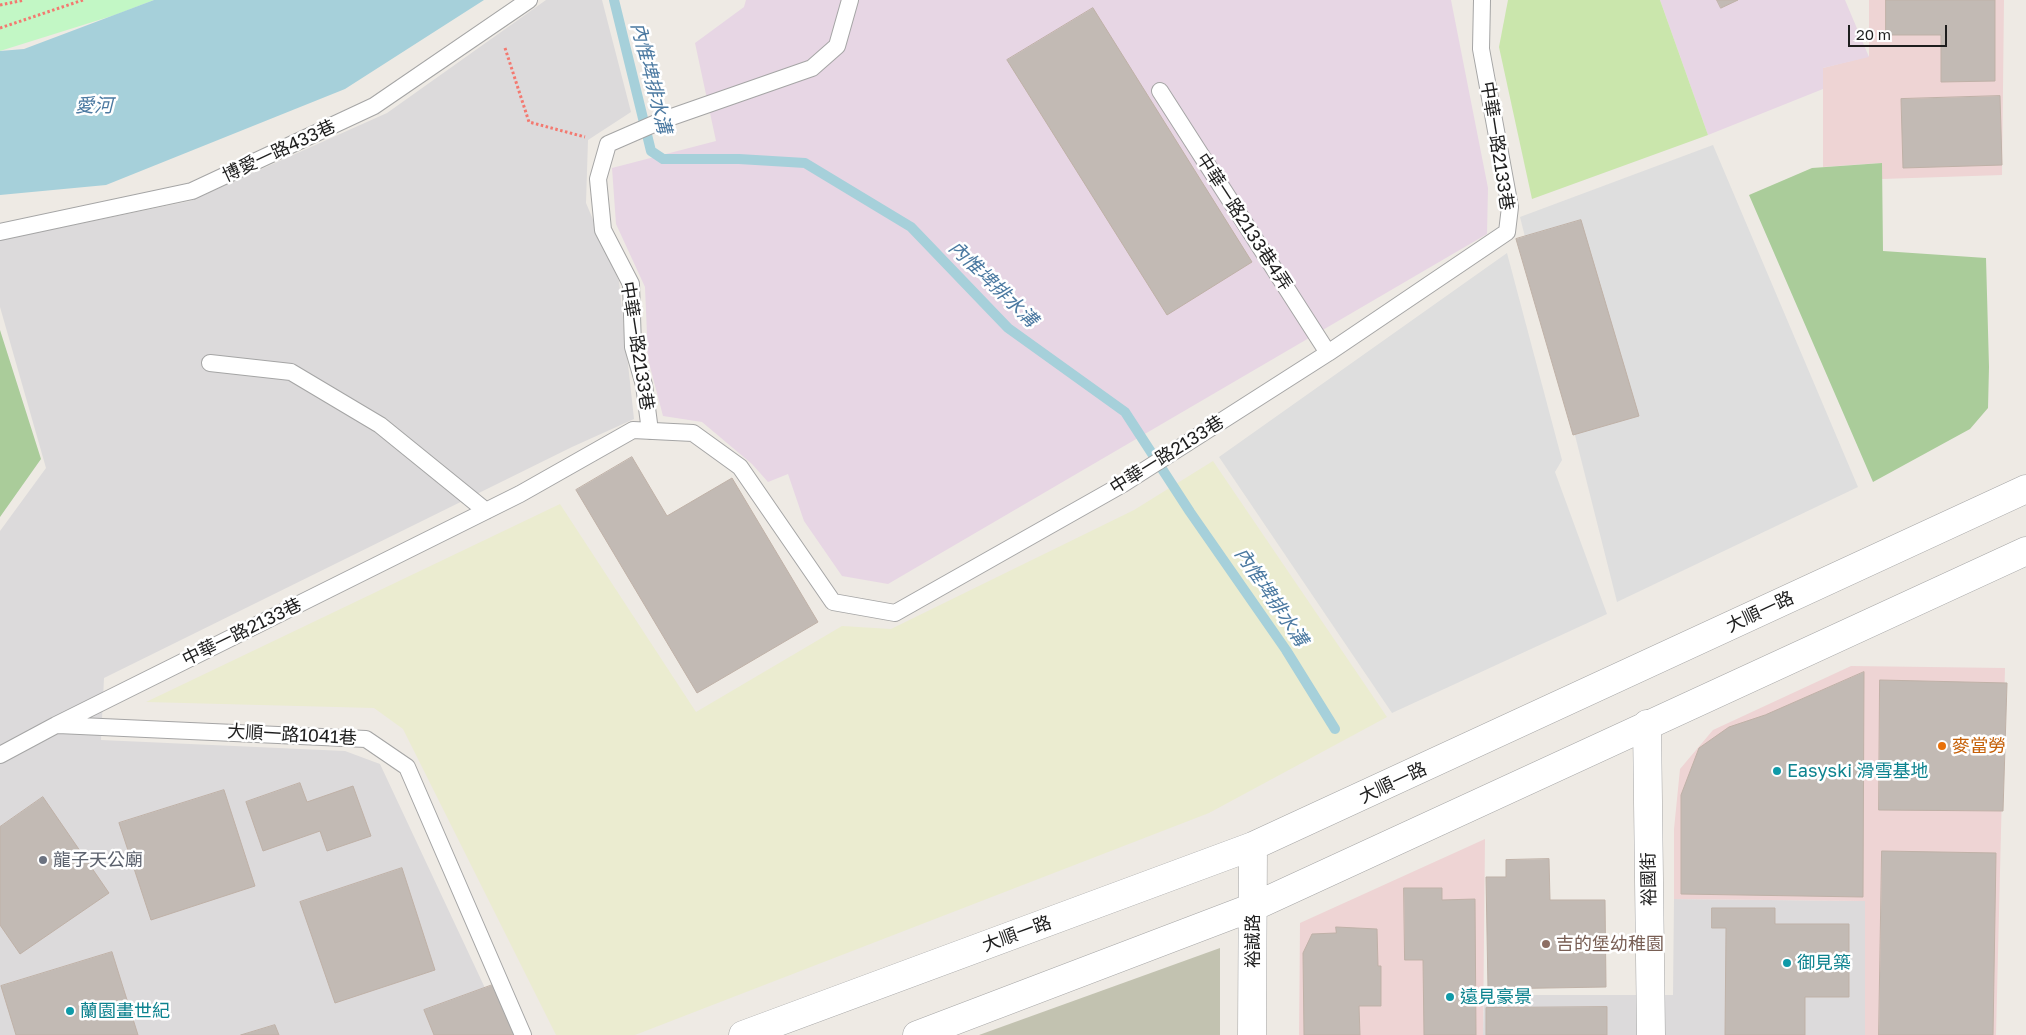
<!DOCTYPE html>
<html>
<head>
<meta charset="utf-8">
<style>
  body { margin:0 }
  #map { position:relative; width:2026px; height:1035px; overflow:hidden; background:#eeeae4; font-family:"Golos Text",sans-serif }
  canvas { display:block }
  .scale { position:absolute; left:1848px; top:25px; width:99px; height:22px; box-sizing:border-box; border:2px solid #1e1e1e; border-top:0; padding-left:6px; font-size:15px; line-height:18px; white-space:nowrap; color:#1e1e1e; -webkit-text-stroke:4px #fff; paint-order:stroke }
</style>
</head>
<body>
<div id="map">
<canvas width="2026" height="1035"></canvas>
<div class="scale">20 m</div>
</div>
<script>
const g = document.querySelector('canvas').getContext('2d');
g.lineJoin = 'round';
function fillPath(path, color) { g.fillStyle = color; g.fill(path, 'evenodd'); }
function strokePath(path, color, width, dash) { g.strokeStyle = color; g.lineWidth = width; g.lineCap = dash ? 'butt' : 'round'; g.setLineDash(dash || []); g.stroke(path); }
function drawText(font, color, halo, rows, align = 'center') {
  g.font = font + ' "Golos Text","Noto Sans TC",sans-serif'; g.lineWidth = 5; g.setLineDash([]); g.textBaseline = 'middle'; g.strokeStyle = halo; g.fillStyle = color; for (const [text, x, y, turn = 0] of rows) {
    g.save(); g.translate(x, y); g.rotate((+turn || 0) * Math.PI / 180); g.textAlign = isNaN(turn) ? turn : align; if (halo) g.strokeText(text, 0, 0); g.fillText(text, 0, 0); g.restore();
  }
}
fillPath(new Path2D(`
  M546,0h56l29,112 -43,28 -2,63 33,78 15,138 -62,28 -468,231 -3,62 244,11 35,13 127,271h-507v-504l46,-63 -46,-161v-67l190,-39 197,-88z
  M1674,899l191,2v134h-382l1,-40h189z`), '#dcdadb');
fillPath(new Path2D(`
  M1869,0h135l-2,175 -120,4 -1,-16 -58,4v-99l46,-12z
  M1851,666l154,2 -9,367h-131v-134l-191,-2v-70l6,-60 33,-39z
  M1485,839l-2,196h-184l1,-112z`), '#eed4d4');
fillPath(new Path2D(`
  M746,0h705l37,188 -1,46 -599,350 -46,-8 -38,-55 -16,-47 -20,8 -16,-18 -50,-42 -39,-6 -15,-57 -3,-72 -29,-63 -4,-56 104,-27 -21,-98 49,-36z
  M1660,0h185l24,57 -46,11v21l-115,46z`), '#e7d6e4');
fillPath(new Path2D(`
  M1220,948v87h-241z`), '#c2c2b0');
fillPath(new Path2D(`
  M1213,461l174,256 -178,96 -574,222h-79l-153,-306 -29,-21 -228,-6 414,-198 136,208 146,-86 49,3 243,-119z`), '#ebecd0');
fillPath(new Path2D(`
  M1508,0h152l48,135 -176,64 -33,-152z`), '#cae6ac');
fillPath(new Path2D(`
  M1882,163l1,88 103,7 3,109 -1,41 -18,21 -97,53 -124,-287 63,-27z
  M0,330l41,129 -41,58z`), '#aacc9a');
fillPath(new Path2D(`
  M0,0h154l-39,15 -115,36z`), '#c2f7c5');
fillPath(new Path2D(`
  M1713,145l145,342 -241,115 -97,-385z
  M1507,253l55,207 -7,12 52,142 -215,99 -173,-256z`), '#dedede');
fillPath(new Path2D(`
  M154,0h330l-139,89 -239,96 -106,10v-144l24,-2z`), '#a6d0da');
strokePath(new Path2D(`
  M614,0l37,151 12,8h76l66,4 106,64 97,101 117,84 65,100 96,138 49,79`), '#a6d0da', 10);
const building = new Path2D(`
  M1717,0h21l-17,8z
  M1886,0h109v81l-54,1v-47h-55z
  M1093,8l159,254 -85,53 -160,-255z
  M2000,96l2,69 -99,3 -2,-69z
  M1581,220l58,196 -66,19 -57,-196z
  M632,457l35,59 65,-38 86,144 -121,71 -121,-203z
  M1864,672l-1,225 -182,-3v-99l18,-47 30,-21 36,-12z
  M1880,680l127,3 -4,128 -124,-1z
  M300,783l7,19 46,-16 18,50 -44,15 -7,-20 -57,20 -17,-49z
  M224,790l31,96 -104,34 -32,-97z
  M43,797l66,96 -89,61 -20,-29v-98z
  M1882,851l114,2 -3,182h-114z
  M1549,859l1,41h55l1,87 -118,2 -2,-112h20v-17z
  M402,868l33,102 -100,33 -35,-101z
  M1404,888h38v12l33,-1 1,136h-52l-1,-75h-18z
  M1712,908h63v16h74v73h-44v38h-80l1,-107h-14z
  M1336,927l41,2 1,37h3v40h-22l1,29h-56l-1,-82 9,-19 24,-1z
  M112,952l26,83h-122l-15,-49z
  M498,983l18,52h-82l-10,-25z
  M1607,1007v28h-121v-27z
  M275,1025l4,10h-38z`);
fillPath(building, '#c2bab4');
strokePath(building, '#bfb1a7', 1);
const service = new Path2D(`
  M1160,91l168,262
  M0,232l192,-41 182,-85 155,-106
  M210,363l81,9 89,53 106,86
  M650,431l-6,-46 -11,-38 -2,-63 -28,-54 -5,-51 10,-35 55,-24 149,-52 25,-22 13,-46
  M58,725l308,14 41,28 116,268
  M0,755l56,-30 464,-231 113,-64 60,3 47,34 93,135 62,11 228,-129 205,-131 179,-121 3,-25 -29,-158 1,-49`);
const minor = new Path2D(`
  M1647,724l4,311`);
const tertiary = new Path2D(`
  M743,1035l510,-189 773,-357
  M917,1035l336,-128 773,-356
  M1252,1035l1,-189`);
strokePath(service, '#a5a5a5', 18);
strokePath(minor, '#a5a5a5', 29);
strokePath(tertiary, '#a5a5a5', 29);
strokePath(new Path2D(`
  M0,5l24,-5
  M0,28l83,-28
  M505,48l24,74 56,15`), '#f37970', 3, [2.5, 2.5]);
strokePath(service, '#fff', 16);
strokePath(minor, '#fff', 28);
strokePath(tertiary, '#fff', 28);
for (const [x, y, r, color] of [
  [1942,746,5,"#e8710a"],
  [1777,771,5,"#0f9aa8"],
  [43,860,5,"#6b7280"],
  [1546,944,5,"#8d6e63"],
  [1787,963,5,"#0f9aa8"],
  [1450,997,5,"#0f9aa8"],
  [70,1011,5,"#0f9aa8"]
]) { const dot = new Path2D(); dot.arc(x, y, r, 0, 2 * Math.PI); g.fillStyle = color; g.fill(dot); strokePath(dot, '#fff', 2); }
drawText('18px', '#1e1e1e', '#fff', [
  ["中華一路2133巷",1497,146,81],
  ["博愛一路433巷",279,151,-25],
  ["中華一路2133巷4弄",1244,222,57],
  ["中華一路2133巷",637,346,81],
  ["中華一路2133巷",1167,455,-32],
  ["大順一路",1760,612,-25],
  ["中華一路2133巷",242,632,-26],
  ["大順一路1041巷",292,735,3],
  ["大順一路",1393,783,-25],
  ["裕國街",1649,879,-91],
  ["大順一路",1017,934,-20],
  ["裕誠路",1253,941,-90]
]);
drawText('18px', '#c56008', '#fff', [
  ["麥當勞",1952,746]
], 'left');
drawText('18px', '#0d838f', '#fff', [
  ["Easyski 滑雪基地",1787,771],
  ["御見築",1797,963],
  ["遠見豪景",1460,997],
  ["蘭園畫世紀",80,1011]
], 'left');
drawText('18px', '#5b616d', '#fff', [
  ["龍子天公廟",53,860]
], 'left');
drawText('18px', '#785e54', '#fff', [
  ["吉的堡幼稚園",1556,944]
], 'left');
drawText('italic 19px', '#4b79a1', '#fff', [
  ["內惟埤排水溝",651,78,76],
  ["愛河",94,106],
  ["內惟埤排水溝",993,284,44],
  ["內惟埤排水溝",1271,597,56]
]);
</script>
</body>
</html>
